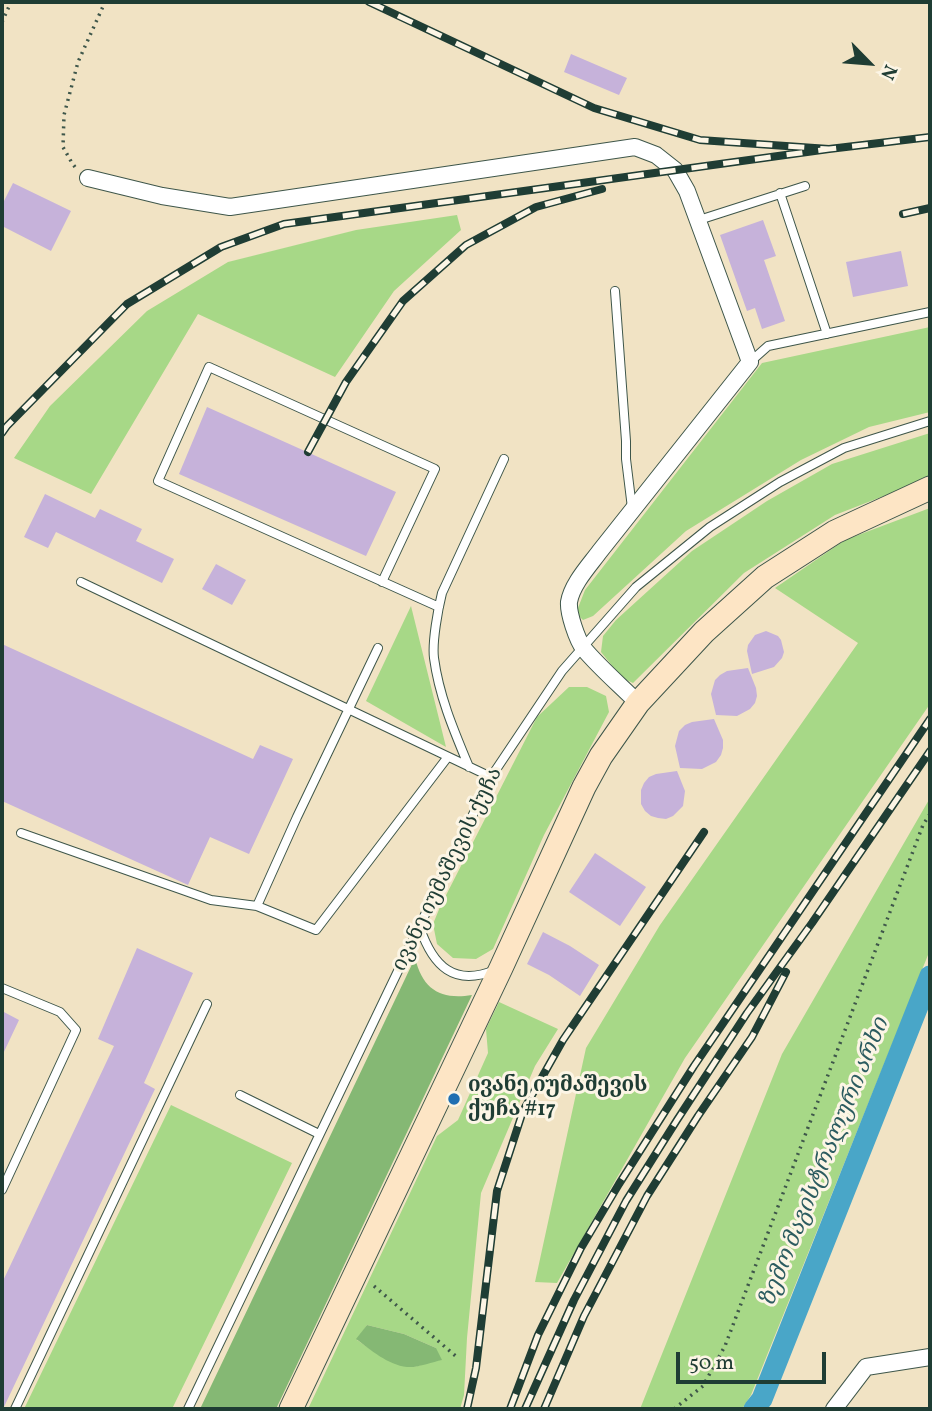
<!DOCTYPE html>
<html>
<head>
<meta charset="utf-8">
<style>
  body { margin:0 }
  #map { position:relative; width:932px; height:1411px; overflow:hidden; background:#f1e3c4; font-family:Vollkorn,serif }
  canvas { display:block }
  .frame { position:absolute; inset:0; border:4px solid #1f3d34; pointer-events:none }
  .north { position:absolute; left:834px; top:28px; width:70px; height:70px; -webkit-text-stroke:5px #fcf5e5; paint-order:stroke; rotate:115deg; font-size:19px; font-weight:700; line-height:28px; text-align:center; color:#1f3d34 }
  .north::after { content:''; display:block; margin:auto; width:24px; height:32px; background:#1f3d34; clip-path:polygon(50% 0,100% 100%,50% 72%,0 100%) }
  .scale { position:absolute; left:676px; top:1352px; width:150px; height:32px; box-sizing:border-box; border:4px solid #1f3d34; border-top:0; padding-left:9px; font-size:21px; line-height:24px; white-space:nowrap; color:#1f3d34; -webkit-text-stroke:5px #fcf5e5; paint-order:stroke }
</style>
</head>
<body>
<div id="map">
<canvas width="932" height="1411"></canvas>
<div class="frame"></div>
<div class="north">N</div>
<div class="scale">50 m</div>
</div>
<script>
const g = document.querySelector('canvas').getContext('2d');
g.lineJoin = 'round';
function fillPath(path, color) { g.fillStyle = color; g.fill(path, 'evenodd'); }
function strokePath(path, color, width, dash) { g.strokeStyle = color; g.lineWidth = width; g.lineCap = dash ? 'butt' : 'round'; g.setLineDash(dash || []); g.stroke(path); }
function drawText(font, color, halo, rows, align = 'center') {
  g.font = font + ' Vollkorn,"Noto Serif Georgian",serif'; g.lineWidth = 6; g.setLineDash([]); g.textBaseline = 'middle'; g.strokeStyle = halo; g.fillStyle = color; for (const [text, x, y, turn = 0] of rows) {
    g.save(); g.translate(x, y); g.rotate((+turn || 0) * Math.PI / 180); g.textAlign = isNaN(turn) ? turn : align; if (halo) g.strokeText(text, 0, 0); g.fillText(text, 0, 0); g.restore();
  }
}
fillPath(new Path2D(`
  M457,215l4,15 -67,61 -59,86 -137,-63 -107,180 -77,-36 36,-52 97,-95 81,-49 128,-32z
  M930,327v85l-61,15 -68,33 -115,71 -93,85 -10,4 -7,-7 9,-23 177,-227z
  M930,433v45l-95,37 -91,58 -111,110 -11,-5 -21,-26 2,-16 13,-16 76,-69 75,-50 65,-37z
  M930,508v196l-245,354 -128,225 -22,-1 51,-234 74,-123 198,-282 -83,-55 70,-48z
  M411,606l35,141 -80,-46z
  M569,687h18l19,9 3,16 -65,123 -51,114 -17,10 -23,-1 -16,-14 -4,-20 7,-17 97,-190z
  M930,798v152l-179,445 -9,14h-102l142,-355z
  M499,1002l59,27 -23,37 -54,127 -14,145 -3,57 -4,14h-152l129,-273 21,-16 30,-67 -2,-24zM367,1325l37,9 32,14c-3,4 -6,11 -10,14 -18,15 -54,-12 -69,-22z
  M171,1105l121,58 -120,246h-148z`), '#a7d887');
fillPath(new Path2D(`
  M415,958c8,32 26,42 57,37l-196,414h-76z
  M367,1325l37,9 32,14 6,12c-10,2 -24,8 -35,7 -19,-2 -36,-17 -51,-28z`), '#85b874');
strokePath(new Path2D(`
  M754,1409l8,-10 168,-423`), '#49a6c8', 21);
fillPath(new Path2D(`
  M571,54l56,24 -8,17 -55,-23z
  M13,183l58,28 -20,40 -49,-25v-21z
  M763,220l13,36 -12,4 21,61 -23,8 -7,-21 -8,3 -27,-76z
  M901,251l7,35 -55,11 -7,-35z
  M207,407l189,85 -30,64 -187,-82z
  M45,494l50,24 5,-9 42,20 -6,12 38,18 -12,24 -106,-51 -8,16 -24,-11z
  M216,564l30,16 -14,25 -30,-16z
  M766,631l12,5 3,4 3,12 -2,6 -8,9 -22,7 -5,-23 1,-6 7,-10z
  M2,644l251,115 7,-14 33,14 -44,95 -39,-17 -22,48 -186,-84z
  M748,668l8,20 1,8 -2,7 -5,6 -13,7 -21,-1 -5,-21 4,-14 5,-5 7,-4z
  M714,719l9,21v8l-2,7 -5,7 -14,7 -22,-1 -5,-22 4,-15 6,-6 7,-3z
  M677,771l8,20 -2,15 -10,10 -7,3 -8,-1 -7,-2 -6,-5 -4,-7v-14l3,-7 5,-6 7,-3z
  M595,853l51,34 -26,39 -51,-34z
  M543,932l27,14 29,19 -19,31 -31,-21 -22,-11z
  M137,948l56,25 -49,110 11,6 -152,320h-1v-126l112,-237 -16,-7z
  M2,1011l17,9 -17,36z`), '#c6b2da');
const lane = new Path2D(`
  M780,193l47,141
  M699,220l106,-34
  M615,291l11,150v18l6,49
  M750,362l18,-16 162,-34
  M81,582l410,195
  M382,582l53,-113 -226,-102 -51,114 281,126
  M469,767c-15,-36 -30,-71 -35,-109 -2,-16 4,-49 8,-65l62,-134
  M21,833l190,67 46,6 59,24 131,-172
  M257,906l40,-89 81,-169
  M420,928c13,38 34,59 75,42
  M2,988l58,24 16,18 -74,160
  M240,1095l79,39
  M15,1409l192,-405
  M188,1409l303,-632 71,-106 74,-84 74,-60 70,-45 64,-34 86,-27`);
const street = new Path2D(`
  M88,178l74,18 68,11 405,-60 21,8 19,15 12,21 63,171 -150,189c-11,15 -28,33 -31,51 -1,11 8,38 15,47 16,19 36,36 54,54
  M834,1409l32,-42 64,-10`);
const secondary = new Path2D(`
  M291,1409l210,-441 83,-181 17,-31 37,-53 66,-71 61,-55 70,-45 95,-44`);
strokePath(lane, '#3e564a', 10);
strokePath(street, '#3e564a', 18);
strokePath(secondary, '#3e564a', 25);
strokePath(new Path2D(`
  M2,22l9,-20
  M75,167l-3,-4 -9,-16 1,-32 14,-53 27,-60
  M374,1286l84,72
  M674,1409l29,-23 22,-40 198,-521 7,-11`), '#3e564a', 3.5, [2, 5]);
strokePath(lane, '#fff', 8);
strokePath(street, '#fff', 16);
strokePath(secondary, '#fde5c5', 23);
const rail = new Path2D(`
  M369,2l225,106 106,32 129,9 101,-12
  M903,214l27,-6
  M2,433l5,-7 120,-122 94,-57 63,-23 545,-75
  M308,452l38,-70 57,-81 63,-56 70,-38 66,-18
  M467,1409l9,-41 21,-177 26,-80 40,-71 141,-208
  M510,1409l28,-74 43,-87 38,-64 75,-118 236,-347
  M525,1409l49,-109 52,-99 51,-81 70,-107 65,-90 118,-172
  M544,1409l40,-93 63,-120 51,-80 54,-79 34,-65`);
strokePath(rail, '#1f3d34', 8);
strokePath(rail, '#fcf5e5', 5, [16]);
for (const [x, y, r, color] of [
  [454,1099,7,"#1f6fb2"]
]) { const dot = new Path2D(); dot.arc(x, y, r, 0, 2 * Math.PI); g.fillStyle = color; g.fill(dot); strokePath(dot, '#fcf5e5', 2.5); }
drawText('21px', '#1f3d34', '#fcf5e5', [
  ["ივანე იუმაშევის ქუჩა",449,870,-64]
]);
drawText('bold 21px', '#1f3d34', '#fcf5e5', [
  ["ივანე იუმაშევის",468,1087],
  ["ქუჩა #17",468,1111]
], 'left');
drawText('italic 23px', '#2c5c60', '#fcf5e5', [
  ["ზემო მაგისტრალური არხი",826,1163,-68]
]);
</script>
</body>
</html>
